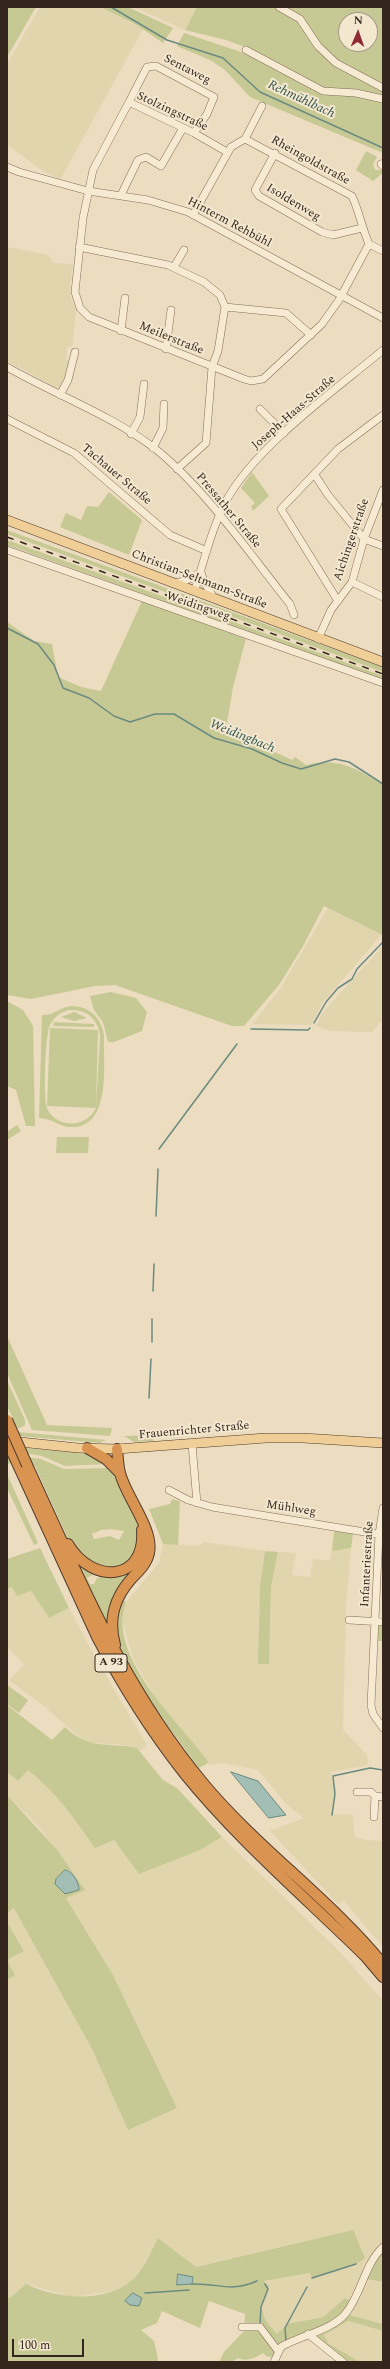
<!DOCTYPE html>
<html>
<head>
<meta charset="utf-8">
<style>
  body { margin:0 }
  #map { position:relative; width:390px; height:2369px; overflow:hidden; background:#ecdcc0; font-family:Spectral,serif }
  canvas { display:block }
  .frame { position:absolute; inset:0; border:8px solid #34261d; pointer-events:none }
  .north { position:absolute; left:338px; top:12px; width:40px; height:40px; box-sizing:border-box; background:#f4e7cf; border:1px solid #a79a88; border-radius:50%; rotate:2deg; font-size:11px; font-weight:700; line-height:16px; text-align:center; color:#34261d }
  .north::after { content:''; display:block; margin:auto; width:14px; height:18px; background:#912b33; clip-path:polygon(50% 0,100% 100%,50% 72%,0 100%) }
  .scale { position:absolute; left:12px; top:2339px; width:72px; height:18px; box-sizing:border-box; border:2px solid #34261d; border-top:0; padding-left:5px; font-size:12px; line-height:14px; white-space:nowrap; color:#34261d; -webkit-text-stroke:3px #f4e7cf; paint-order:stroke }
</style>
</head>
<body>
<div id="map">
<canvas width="390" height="2369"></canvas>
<div class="frame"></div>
<div class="north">N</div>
<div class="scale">100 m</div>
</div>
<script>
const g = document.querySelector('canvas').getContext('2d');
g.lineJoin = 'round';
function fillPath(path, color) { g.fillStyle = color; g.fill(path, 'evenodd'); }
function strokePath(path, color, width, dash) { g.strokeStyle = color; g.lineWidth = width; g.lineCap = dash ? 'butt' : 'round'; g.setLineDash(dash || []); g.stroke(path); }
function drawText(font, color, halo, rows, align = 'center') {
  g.font = font + ' Spectral,serif'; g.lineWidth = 4; g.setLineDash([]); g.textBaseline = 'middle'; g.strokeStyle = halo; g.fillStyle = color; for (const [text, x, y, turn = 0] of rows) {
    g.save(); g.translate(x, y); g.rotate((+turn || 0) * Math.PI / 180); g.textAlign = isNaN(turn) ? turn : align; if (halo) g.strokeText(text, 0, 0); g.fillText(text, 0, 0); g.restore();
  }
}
fillPath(new Path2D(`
  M40,7h60l43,22 -83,151 -21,-12 -32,-23v-81z
  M134,7h63l-12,23z
  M7,247l42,8 4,8 20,1 -3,21 1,13 5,11 -3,33 -1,4 -5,1 -1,12 3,2 -1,11 -6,14 -5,2 -50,-27z
  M328,908l54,26 -58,67 -13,24 -59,-1 28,-35z
  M383,946v73l-11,13 -42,-1 -14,-5 6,-13z
  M204,1542l61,9 -6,60v53h10l2,-77 7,-35 18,1 -4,22 18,2 3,-18 17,2 2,-10 19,-3 -5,57 -3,125 24,25 1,10 -37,7 4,22 -2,20 20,1 1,16 2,6 10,3 17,1v106l-40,-47 -5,4 -68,-73 34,-13 -17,-13 -29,-35 -33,-7 -17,2 -1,-5 -50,-60 -23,-39 -11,-37v-13l3,-9 33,-39 4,-19 35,2z
  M12,1587l19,4 18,27 20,-10 26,49 52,88 -6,6 -4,-3 -20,-4 -26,-1 -11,-5 -35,-31 -36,-27 15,-15 -17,-19v-57z
  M28,1769l21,19 25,29 21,30 19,-7 25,34 70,-29 13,-8 117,114 44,50v244l-31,55 -7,-2 -22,19 -36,7 -10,10 -11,-13 -5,-14 8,-21 -5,-5 46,-8 2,5 41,-48 -158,37 -37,-29 -18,32 -12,14 -14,7 -42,6 -46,-13 -15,13 -4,1v-318l8,-5 -8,-15 17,-9 -17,-29v-9l7,-6 12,19 66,123 36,80 49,-21 -64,-133 -47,-77 18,-8 -4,-8 -42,-56 -31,-31v-23l11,9z
  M365,2279l18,3v42l-37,-10z
  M348,2321l35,10v31h-23l-32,-19 -4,-8z`), '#e1d5ae');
fillPath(new Path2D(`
  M8,7h28l-29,50v-48z
  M100,7h28l45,21 -10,15 -28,-19z
  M197,7h186v146l-133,-56 -25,-27 -13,-9 -35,-15 7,-13 72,24 -3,-7 -27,-10 -41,-10zM346,20h24v24h-24z
  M366,151l11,6 -4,7 2,6h8v3l-10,8 -17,-11z
  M252,472l17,24 -16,15 -2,-5 4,-3 -14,-15z
  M109,492l33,28 -13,35 -69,-28 6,-14 15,7 6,-14 11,1z
  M7,530l376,137v5l-327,-120 -49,-18z
  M7,540l376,136v4l-376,-135z
  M142,601l104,38 -13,48 -7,42 66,31 3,-3 11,8c35,-7 47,2 77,20v150l-59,-29 -21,40 -24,39 -35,41h-12l-117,-41 -20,1 -64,13 -24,-4v-373l27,19 18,3 6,33 23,10 20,4z
  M111,992l25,6 11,14 -5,19 -28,11h-6l-5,-20 -9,-12 -4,-14z
  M7,1001l16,9 10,16 2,100h-9l-10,-36 -9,-4z
  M71,1006c18,0 30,11 33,29 -1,27 8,90 -30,92 -15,1 -21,-9 -35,-9l3,-103c14,0 16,-7 29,-9zM69,1010c17,-1 30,9 31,27l-4,69 2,-76 -48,-2 -3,78 49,2c-9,20 -40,21 -49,0 -4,-10 -2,-74 3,-83 4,-8 11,-13 19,-15z
  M74,1012l13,6 -13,3 -13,-4z
  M54,1022l40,2v3l-41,-1z
  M17,1125l4,6 -14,9v-8z
  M57,1137h32l-1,16h-32z
  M7,1336l40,89 65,3 -2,8 -78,-6 -25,-57z
  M7,1380l18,40v5l-5,3 -13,-1v-10l6,1 -6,-11z
  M7,1431l99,9 -6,3 -93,-8z
  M153,1435v6l-19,1 -10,-6z
  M7,1446l81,8 19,10 -42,2 -23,-10 -35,-6z
  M7,1454l34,5 23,10 46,-1 27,54 2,9 -3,21 -10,12 -15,6 -19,-5 -22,-22 -35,-77 -25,-3 -3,2zM111,1529l13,2 -5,9 -9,-4 -16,3 -2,-5 9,-4z
  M7,1474l31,69 -4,2 -27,-57z
  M172,1499l8,2 -2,44 -15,-1 -14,-35 21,-5z
  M334,1531l19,3 -2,14 -19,3z
  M40,1548l29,60 -20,10 -18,-27 -14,5 -5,-9 -5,2v-30z
  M143,1549l2,3 -37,78 -32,-69 19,13 -8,4 3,6h4l3,-6 18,-3z
  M265,1551l13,1 -7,35 -2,77h-11l2,-76z
  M120,1598l6,4c-20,55 52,118 81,158l1,3 -9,5 -48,-65 -31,-54 -5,-11z
  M378,1624h5v17h-5z
  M7,1685l21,15 -9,13 -12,-9z
  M7,1705l45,35 13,-13c23,23 43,15 72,21l26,32 15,9 44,48 -22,13 -61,24 -25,-34 -19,8c-20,-29 -40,-57 -67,-78l-10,11 -11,-9z
  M7,1795l51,56 27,39 -19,8 47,77 64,133 -49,22 -36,-81 -78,-141 -7,5zM65,1870h4l10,16v4l-16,3 -8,-9 1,-5z
  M7,1922l17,29 -17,9z
  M7,1960l8,15 -8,5z
  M353,2230l12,28 -9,6 -44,14 -2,-5 -46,8 5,5 -8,21 5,14 11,13 10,-10 36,-7 22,-19 7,2 -6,14 37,10v7l-35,-10 -24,14 4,8 32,19h-26v-6l-26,-22 -21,9 -11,15 -10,-2 -3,-3c-8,5 -16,9 -25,5l-7,4h-12l5,-10 20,-21 1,-17 -36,-13 -9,27 -38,-17 -5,12 -16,7 13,11 4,18 -1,3h-150v-64l4,-1 15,-13c28,14 74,19 101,0 15,-10 23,-31 31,-46l38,29zM178,2274l15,3 -1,7 -15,1z
  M383,2249v33l-18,-3z`), '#c7c994');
const water = new Path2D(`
  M231,1772l27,9 28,34 -17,3z
  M65,1870c7,0 15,14 14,20l-14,4 -10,-10 1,-5z
  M178,2274l15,3 -1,7 -15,1z
  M133,2293l9,5 -3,8 -9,-1 -5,-4z`);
fillPath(water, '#a3beb4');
strokePath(water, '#6a8b81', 1);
strokePath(new Path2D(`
  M111,7l56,33 56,18 37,34 123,56
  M7,628l31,16 16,21 9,23 26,10 25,18 16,6 25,-8h19l40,24 38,11 30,14 19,6 34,-10 14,3 34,22
  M314,1023l12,-21 12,-14 14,-9 5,-10 26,-27
  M251,1029l57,1 2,-2
  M159,1149l78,-105
  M156,1216l2,-47
  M153,1291l1,-27
  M152,1342v-23
  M149,1398l2,-39
  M332,1815l3,-21 -2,-18 37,-8 13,2
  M312,2278l44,-14
  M192,2284c28,-1 37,9 65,-3
  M145,2293l44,-3
  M260,2324l1,-17 7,-18 -3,-5
  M286,2340l-1,-12 22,-41`), '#6a8b81', 1.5);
const minor = new Path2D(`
  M279,7l21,12 18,27 18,17 47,25
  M246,50l77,41 33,2 27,6
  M129,102l18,-35 9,-1 58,31 -7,17 -13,19
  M245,139l17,-33
  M275,153l-20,37 4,6 63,36 11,3 29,-7
  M381,164l2,2
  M7,167l12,5 69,19 60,9 40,12 195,106
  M121,195l17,-35 8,-3 15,9 22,-38
  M193,215l38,-68 14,-8 107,57c7,15 10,32 17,48l-30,56 -17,24 -59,55 -12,2 -7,-2 -155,-62 -9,-9 -5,-16 8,-74 10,-48 36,-68 65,31 33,19
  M369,244l14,7
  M79,247l89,18 36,17 16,13 5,12 -7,44 -6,16 -6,76 -29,26
  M174,267l10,-17
  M225,307l61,6 25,22
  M121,331l4,-33
  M166,349l5,-39
  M7,367c47,27 102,47 146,80 51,40 96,106 137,157l4,11
  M60,395l8,-15 7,-28
  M260,409l24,24
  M7,419l67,34 96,82 37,16
  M131,434l9,-17 4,-33
  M153,448l10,-20 1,-24
  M315,475l13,20 36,44 19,7
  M7,550l376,133
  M201,572l3,10 10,16
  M352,582l31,15
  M176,583l14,-4 11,-7
  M195,590c9,-30 17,-62 31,-89 30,-55 108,-110 157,-151
  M338,601l-57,-92 57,-60 45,-34
  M318,639l13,-29 21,-28 12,-43 19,-49
  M192,1444l5,59
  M169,1490l19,10 24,7 171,28
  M383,1508l-4,26 -8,171 2,9 10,14
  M349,1620l34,2
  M357,1792h14l4,4
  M374,1817l1,-21 8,1
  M242,2327h18l18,24
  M308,2334l35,28
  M274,2362l7,-15c18,-11 52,-17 65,-34 16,-20 18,-48 37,-66`);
const major = new Path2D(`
  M7,520l376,142
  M10,1441l68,7 39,1 149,-11h37l80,5`);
const highway = new Path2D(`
  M7,1441l90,196c25,48 54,94 87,136 54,67 121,124 182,184l17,20
  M87,1448l19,11 14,14
  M27,1465c53,114 94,219 176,318 54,65 126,115 180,181
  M68,1544c24,41 78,38 74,-14
  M115,1645c-7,-26 -1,-47 17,-67 7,-7 15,-15 17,-25 5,-24 -23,-56 -29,-80 -2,-7 -2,-16 -3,-24`);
strokePath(minor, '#846d59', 8);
strokePath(major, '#523c2d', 10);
strokePath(highway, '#523c2d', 12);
strokePath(minor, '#f7ead3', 7);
strokePath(major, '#efce98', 9);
strokePath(highway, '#da9452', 10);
strokePath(new Path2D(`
  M7,537l376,137`), '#34261d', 1.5, [7, 7]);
const highwayBridge = new Path2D(`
  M7,1420l20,45`);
strokePath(highwayBridge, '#523c2d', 12, []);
strokePath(highwayBridge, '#da9452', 10);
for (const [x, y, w] of [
  [111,1663,32]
]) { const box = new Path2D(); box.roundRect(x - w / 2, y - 9, w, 18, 3); g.fillStyle = '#f4e7cf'; g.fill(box); strokePath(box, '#34261d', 1); }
drawText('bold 11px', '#34261d', null, [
  ["A 93",111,1663]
]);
drawText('12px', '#34261d', '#f4e7cf', [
  ["Sentaweg",187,70,27],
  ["Stolzingstraße",172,112,25],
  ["Rheingoldstraße",310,161,29],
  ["Isoldenweg",293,203,31],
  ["Hinterm Rehbühl",229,223,28],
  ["Meilerstraße",171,339,22],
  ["Joseph-Haas-Straße",294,413,-41],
  ["Tachauer Straße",116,475,40],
  ["Pressather Straße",228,511,50],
  ["Aichingerstraße",352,540,-71],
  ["Christian-Seltmann-Straße",199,580,21],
  ["Weidingweg",198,607,19],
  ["Frauenrichter Straße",194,1431,-5],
  ["Mühlweg",291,1509,9],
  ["Infanteriestraße",368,1564,-87]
]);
drawText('italic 13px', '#2c544e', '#f4e7cf', [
  ["Rehmühlbach",301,100,25],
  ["Weidingbach",242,737,22]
]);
</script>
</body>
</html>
